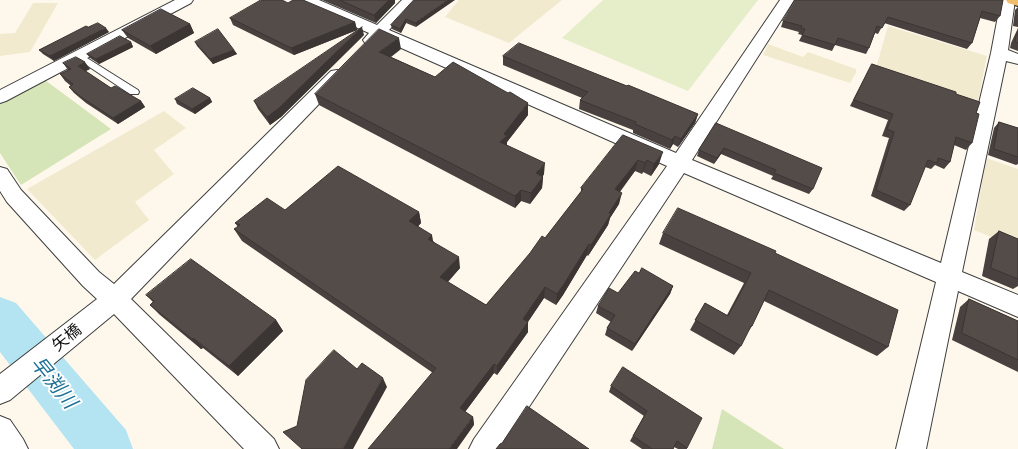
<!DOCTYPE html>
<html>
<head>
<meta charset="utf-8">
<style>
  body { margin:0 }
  canvas { display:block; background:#fef8ec }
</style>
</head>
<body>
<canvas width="1018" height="449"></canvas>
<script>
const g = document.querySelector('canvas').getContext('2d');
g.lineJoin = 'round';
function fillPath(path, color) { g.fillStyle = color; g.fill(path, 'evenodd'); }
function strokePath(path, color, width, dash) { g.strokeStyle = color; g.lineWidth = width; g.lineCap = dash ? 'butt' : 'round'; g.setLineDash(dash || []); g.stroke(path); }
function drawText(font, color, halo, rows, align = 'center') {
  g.font = font + ' "Zilla Slab","Noto Sans JP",serif'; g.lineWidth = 4; g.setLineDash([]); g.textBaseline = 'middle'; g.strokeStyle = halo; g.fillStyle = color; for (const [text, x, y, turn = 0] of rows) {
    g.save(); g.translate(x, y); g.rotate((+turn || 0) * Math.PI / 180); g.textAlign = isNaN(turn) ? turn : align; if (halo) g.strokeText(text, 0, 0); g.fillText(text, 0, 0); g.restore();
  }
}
fillPath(new Path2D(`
  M459,0h103l-53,43 -64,-26z
  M33,3h25l-28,49 -30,4v-22l15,-1z
  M888,26l99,30 -10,50 -102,-35z
  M768,44l35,13 5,-5 48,17v4l-6,10 -87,-28z
  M164,111l22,17 -32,22 20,24 -39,28 14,18 -54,40 -68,-71z
  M986,158l32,11v79l-44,-18z`), '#f2eace');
fillPath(new Path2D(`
  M45,80l66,49 -90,56 -21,-32v-51z
  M722,409l62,40h-72z`), '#d6e5b8');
fillPath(new Path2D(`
  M603,0h155l-70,91 -126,-53z`), '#e6edc9');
fillPath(new Path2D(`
  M0,297l16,6 110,127 7,19h-59l-74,-97z`), '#b4e3f1');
const lane = new Path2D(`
  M79,53l59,37 1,2 -1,2h-8l-54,-36 -2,-2 2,-2z`);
const street = new Path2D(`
  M175,0h18l-2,3 -185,98 -6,2v-13z
  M299,0h20l58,25 25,-25h15l-28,30 287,123 104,-153h14l-102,160 249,103 50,-210 10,-53h14l-7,50 10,4v10l-12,-3 -44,211 56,23v22l-60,-26 -32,158h-30l40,-167 -252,-109 -183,276h-32l5,-10 193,-273 -286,-127c-5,5 -8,6 -16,4l-2,-3 6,-7 -68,-30z
  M337,70l6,1 3,4 -3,4 -212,220 143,140 5,10h-35l-130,-135 -104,86 -10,4v-30l97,-75 -14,-13 -76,-84 -7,-11v-24l7,2 14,21 78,82 15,12 217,-213z
  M0,416l10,4 13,19 5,10h-28z`);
const primary = new Path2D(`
  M1006,0h12v6l-10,-3z`);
strokePath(lane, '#3f3f3f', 2);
strokePath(street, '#3f3f3f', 2);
strokePath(primary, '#1d1d1d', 2);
fillPath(lane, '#fff');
fillPath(street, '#fff');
fillPath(primary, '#efbd6b');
fillPath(new Path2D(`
  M322,0h73v3l-19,20z
  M414,0l2,27 -10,-4 -5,10 -9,-4 -1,-4z
  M1003,0l-3,16 -5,6 -15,-4 -8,25 -5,6 -83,-26 -6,11 -3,-1 -6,15 -3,6 -31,-9 -3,6 -33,-10 3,-6 -4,-1 1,-2 -18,-5 2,-6z
  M288,3l67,19 2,8 -63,25 -61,-30 -3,-7z
  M1018,7v20l-5,-1 2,-16z
  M190,24l4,9 -38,21 -28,-16 -6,-8z
  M88,27l21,5 -55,29 -11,-7 -4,-4z
  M1018,28v23l-8,-3 1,-5z
  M364,35l-83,82 -11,8 -12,-16 -4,-8z
  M131,42l2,5 -34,17 -9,-6 -3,-4z
  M195,42l39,8 3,4 -24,10 -16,-18z
  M401,49l-10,8 44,20 93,38 -21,27v3l37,29 -1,2v1l-1,11 -12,16 -9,-3 -6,7 -196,-103 -4,-11z
  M503,56l101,21 94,37 -3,9 -17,24 -5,-3 -3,5 -37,-16v-3l-54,-21 1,-9 2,-2 -79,-33z
  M63,63l27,6 -5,2 26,17 30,13 4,6 -27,17 -32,-21 -12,-10 -5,-6 2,-1 -6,-5 -5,-7 8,-4z
  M872,64l84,30 20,19 -4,30 -6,7 -12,-5 -4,17 -6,7 -9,-4 -4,4 -6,-2 -15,38 -6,6 -33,-15 18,-58 -7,-2 6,-16 -38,-14 18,-35z
  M210,98l2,4 -17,12 -18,-10 -2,-5z
  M999,122l19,6v-3v39l-2,1 -28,-10 6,-27z
  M716,123l97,66 -4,5 -38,-15 2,-3 -52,-22 -7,10 -17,-8 2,-6z
  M623,135l36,29 -8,12 -8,-4 -1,2 -7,-3 -15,21 -1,12 -9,14 -2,7 -20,31 -1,-1 -24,40 -7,10 -12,-7 -16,24v10l-31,43 -3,-2 -29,39 8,5 1,8 -41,-52 -191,-132 -8,-12 4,-2 -3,-4 50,-13 134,2 2,11 -3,3 42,42 -12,14 38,23 59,-67 36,-46v-4z
  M999,231l19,8v47l-5,3 -31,-13 7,-37z
  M663,233l112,20 113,94 -11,9 -113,-55 -12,25 -4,6 -7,14 -7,9 -44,-25 15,-27 22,12 17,-32 -85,-39z
  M639,273l34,13 -3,8 -38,57 -27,-16 2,-7 4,-6 -15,-9 2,-7 20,-13z
  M146,295l130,25 7,11 -45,45 -35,-28 -2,1 -41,-34 -10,-10 3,-3z
  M969,299l49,22v51l-66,-32 8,-33z
  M623,367l64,81v1h-9l-4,-2 -1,2h-31l-12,-8 14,-25 -35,-24 2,-6z`), '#48413f');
fillPath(new Path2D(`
  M389,0h6v3l-19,20 -2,-8z
  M448,0h7l-39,27 -1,-4z
  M406,19v4l-5,10 -1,-4z
  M355,22l2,8 -63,25 -3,-7z
  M190,24l4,9 -38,21 -6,-8z
  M362,27l2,8 -83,82 -11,8 -3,-8z
  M106,28l3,4 -55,29 -4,-5z
  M399,38l2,11 -19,14 -3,-11z
  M131,42l2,5 -34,17 -3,-5z
  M234,50l3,4 -24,10 -3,-5z
  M85,62l5,7 -8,4 -4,-7z
  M210,98l2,4 -17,12 -3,-5z
  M141,101l4,6 -27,17 -5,-6z
  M528,103v12l-21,27v5l-7,-5 4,-8z
  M698,114l-3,9 -17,24 3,-8z
  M675,136l-2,8 -3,5 2,-9z
  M724,148l-3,6 -7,10 3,-6z
  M663,152l-4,12 -8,12 3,-12z
  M638,160l-3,11 -23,30 3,-12z
  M647,160l-4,12 -1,2 3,-11z
  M545,163l-1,11 -8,11v-12z
  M543,177l-1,11 -12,16 1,-11z
  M521,190v11l-6,7v-12z
  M622,193l-3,11 -9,14 -2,7 -20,31 3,-11 18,-32z
  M419,212l2,11 -9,10 -3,-12z
  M432,235l2,11 -6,-7z
  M589,244l-2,11 -24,40 -7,10 1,-11z
  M459,257l1,11 -18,20 -2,-11z
  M673,286l-3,8 -38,57 3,-7z
  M545,287l-1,11 -21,31v-10z
  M276,320l7,11 -45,45 -9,-10z
  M528,322v10l-31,43v-9z
  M193,338l10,10 -2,1 -9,-10z
  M494,364v9l-32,43 -2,-8z
  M383,378l4,9 -34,62h-10z
  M473,417l1,8 -17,24h-8z`), '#3b3533');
const building = new Path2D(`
  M261,0h21l6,3 5,-3h10l52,22 -64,26 -61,-30z
  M340,0h49l-15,15z
  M414,0h34l-33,23 -9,-4 -6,10 -9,-4z
  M795,0h208l-3,16 -18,-5 -10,32 -84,-26 -6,11 -5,-2 -8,22 -31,-10 -3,7 -33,-10 3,-6 -4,-1 1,-2 -19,-5z
  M161,9l29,15 -40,22 -28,-16z
  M98,23l8,5 -56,28 -11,-6 47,-24 2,1z
  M362,27l-84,82 -11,8 -13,-16z
  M218,29l16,21 -24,9 -15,-17z
  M379,29l20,9 -20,14 56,25 18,-15 55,31 2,-1 18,11 -24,31 3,2 -7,6 45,21 -9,10 7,4 -12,16 -10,-3 -6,6 -200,-102z
  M1018,32v11l-3,-1 1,-6z
  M120,36l11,6 -35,17 -9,-5z
  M519,43l85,34 23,9 1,-1 70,29 -17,25 -6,-3 -3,4 -37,-16 1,-2 -56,-22 8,-8 -85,-36z
  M76,57l9,5 -7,4 33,22 4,-2 26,15 -28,17 -32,-21 -12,-10 4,-3 -13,-10 11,-5 -8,-6z
  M872,64l84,28v2l24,8 -4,11 3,1 -7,29 -16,-6 -6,25 -12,-4 -1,5 -9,-3 -18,45 -34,-15 18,-58 -7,-3 6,-15 -39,-14z
  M193,88l17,10 -18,11 -17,-10z
  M999,122l19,6v29l-24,-8z
  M716,123l106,45 -9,21 -39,-16 2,-3 -52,-22 -7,10 -18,-8z
  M623,135l40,17 -9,12 -7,-4 -2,3 -7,-3 -23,29 7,4 -13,20 2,1 -20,31 -2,-1 -25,40 -7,10 -12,-7 -22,32 5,3 -31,44 -3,-2 -34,44 13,9 -24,32h-81l68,-81 -202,-139 6,-4 -5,-2 32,-25 18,12 53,-44 81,46 -10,9 23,14 -4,4 31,18 -19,20 46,28 44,-52 12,-17 3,2 38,-49 -2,-1z
  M678,208l98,43 -1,2 123,57 -10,37 -119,-57 -17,36h-1l-10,20 -46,-26 10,-17 23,13 23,-43 -88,-40z
  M999,231l19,8v40l-27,-11z
  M191,259l85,61 -47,46 -36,-28 -1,1 -42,-34 4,-4 -8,-6z
  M642,268l31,18 -38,58 -28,-16 8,-13 -17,-9 11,-18 9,5 17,-22 4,2z
  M969,299l49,22v39l-56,-27z
  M334,350l23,19 5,-6 21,15 -40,71h-41l-19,-17 14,-6 9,-46z
  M623,367l79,51 -15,30 -10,-7 -4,8h-21l-19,-13 14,-25 -36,-25z
  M527,406l62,43h-93l4,-5 2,-1z`);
fillPath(building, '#544c49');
strokePath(building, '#3b3533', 1);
drawText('16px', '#0c0c0c', '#fff', [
  ["矢橋",67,338,-39]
]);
drawText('italic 20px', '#1e7194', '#fff', [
  ["早渕川",53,383,51]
]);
</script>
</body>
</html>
